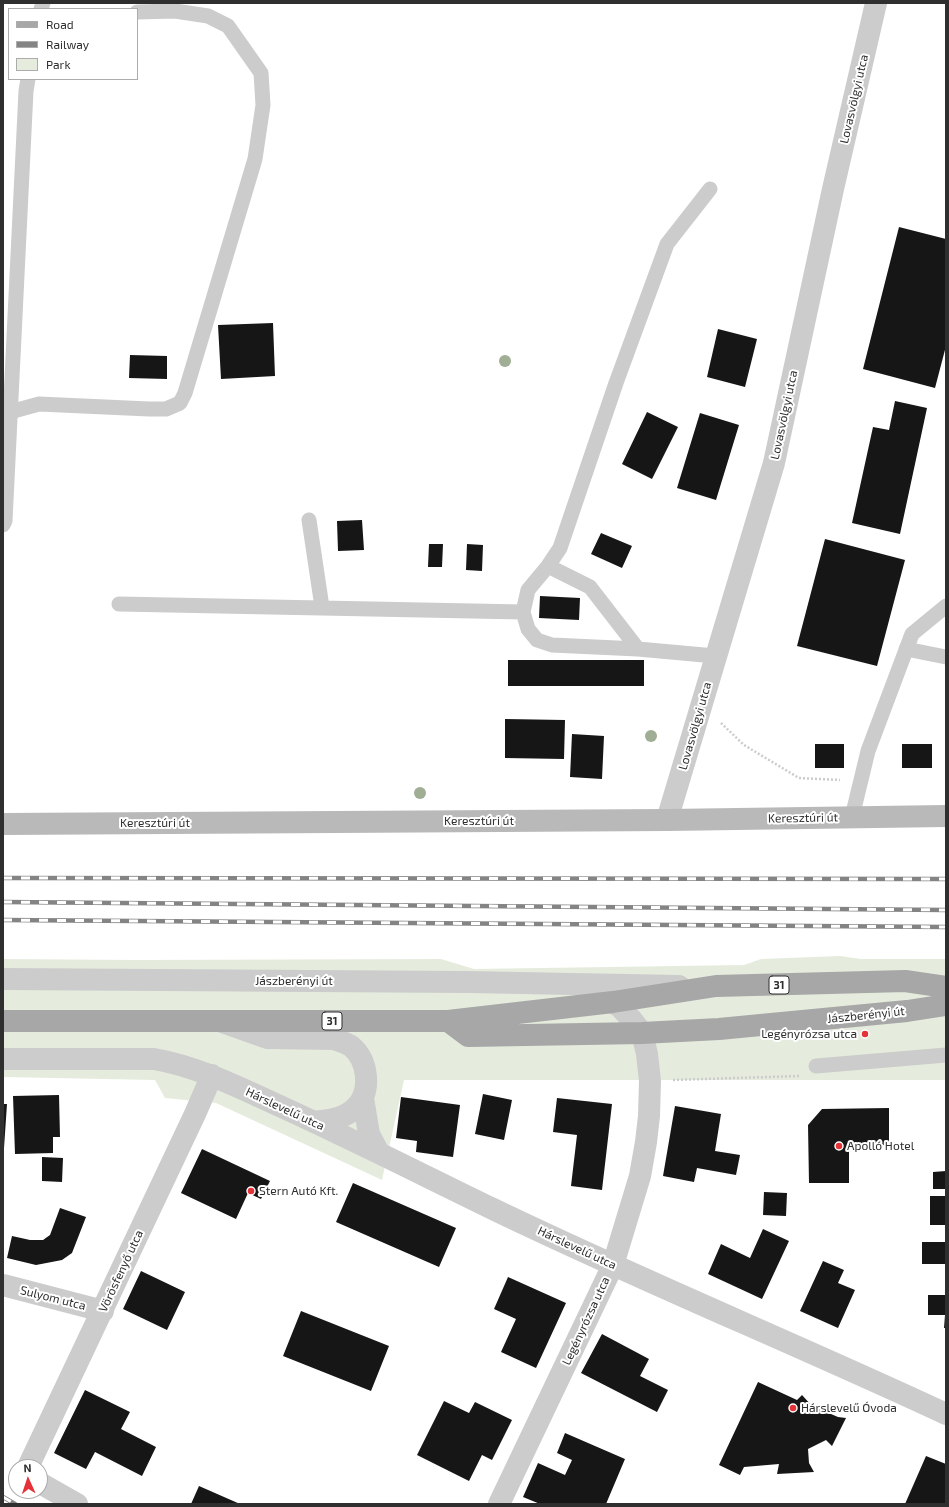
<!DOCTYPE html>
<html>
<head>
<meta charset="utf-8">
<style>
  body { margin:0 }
  #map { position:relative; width:949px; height:1507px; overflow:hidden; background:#fff; font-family:"Exo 2",sans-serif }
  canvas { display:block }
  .frame { position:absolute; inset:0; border:4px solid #2f2f2f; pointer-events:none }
  .legend { position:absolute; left:8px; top:8px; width:130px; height:72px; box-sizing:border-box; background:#fff; border:1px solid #acacac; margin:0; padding:5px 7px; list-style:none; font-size:12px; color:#2f2f2f }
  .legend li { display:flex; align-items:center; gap:8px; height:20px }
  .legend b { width:20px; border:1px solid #acacac }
  .north { position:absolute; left:8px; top:1459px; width:40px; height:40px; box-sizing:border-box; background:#fff; border:1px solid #acacac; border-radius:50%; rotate:357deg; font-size:11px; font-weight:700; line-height:16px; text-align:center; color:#2f2f2f }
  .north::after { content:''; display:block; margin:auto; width:14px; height:18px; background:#e53239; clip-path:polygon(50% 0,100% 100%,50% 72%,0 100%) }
</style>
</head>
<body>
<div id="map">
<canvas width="949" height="1507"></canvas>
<div class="frame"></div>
<ul class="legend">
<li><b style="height:5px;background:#a7a7a7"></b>Road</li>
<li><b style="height:5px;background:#848484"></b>Railway</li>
<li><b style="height:11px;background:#e5ecdd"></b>Park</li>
</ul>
<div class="north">N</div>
</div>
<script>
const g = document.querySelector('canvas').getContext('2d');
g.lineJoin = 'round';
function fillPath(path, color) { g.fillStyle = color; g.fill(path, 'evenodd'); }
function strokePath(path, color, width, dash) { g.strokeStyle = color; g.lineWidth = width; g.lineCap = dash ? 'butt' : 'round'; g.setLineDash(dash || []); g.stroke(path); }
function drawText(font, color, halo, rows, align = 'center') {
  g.font = font + ' "Exo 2",sans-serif'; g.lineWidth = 4; g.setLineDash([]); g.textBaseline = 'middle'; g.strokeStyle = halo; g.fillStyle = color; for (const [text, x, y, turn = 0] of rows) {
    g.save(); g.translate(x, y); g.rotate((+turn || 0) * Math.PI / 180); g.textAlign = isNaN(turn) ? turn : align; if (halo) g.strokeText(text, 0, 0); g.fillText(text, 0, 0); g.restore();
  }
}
fillPath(new Path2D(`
  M840,956l21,3h85v121h-542l-22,100 -166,-77 -51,-5 -10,-18 -152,-3v-118l133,1 305,-1 33,10 270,-4 17,-6z`), '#e5ecdd');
fillPath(new Path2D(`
  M899,227l47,12v107l-11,42 -72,-19z
  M273,323l2,53 -54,3 -3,-54z
  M718,329l39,10 -12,48 -38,-10z
  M130,355l37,1v23l-38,-1z
  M895,401l32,7 -27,126 -48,-11 21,-96 16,3z
  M647,412l31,15 -26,52 -30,-15z
  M700,413l39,12 -23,75 -39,-12z
  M362,520l2,30 -26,1 -1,-30z
  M601,533l31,13 -10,22 -31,-14z
  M825,539l80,21 -28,106 -80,-20z
  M429,544h14l-1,23h-14z
  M467,544l16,1 -1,26 -16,-1z
  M540,596l40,2 -1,22 -40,-2z
  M508,660h136v26h-136z
  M505,719l60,1 -1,39 -59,-1z
  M572,734l32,2 -2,43 -32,-2z
  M815,744h29v24h-29z
  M902,744h30v24h-30z
  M483,1094l29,6 -8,40 -29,-6z
  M59,1095l1,42h-7v16l-38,1 -2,-58z
  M401,1097l59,8 -7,52 -37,-5 1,-11 -21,-3z
  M557,1098l55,6 -10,86 -31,-4 6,-51 -24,-3z
  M3,1104h4l-3,44h-1z
  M675,1106l46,8 -6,37 25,4 -4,20 -39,-7 -3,14 -31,-6z
  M889,1108v37l-40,1v37h-40l-1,-58 14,-16z
  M202,1149l68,32 -9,18 -13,-6 -12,26 -55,-26z
  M42,1157l21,1 -1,24 -20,-1z
  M946,1171v18h-13v-17z
  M353,1183l103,45 -17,39 -103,-45z
  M764,1192l23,1 -1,23 -23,-1z
  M930,1196h16v29h-16z
  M60,1208l26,9 -14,36 -10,7 -26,5 -29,-7 5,-22 18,4h13l7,-5z
  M763,1229l26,12 -27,58 -54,-25 13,-30 29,14z
  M922,1242h24v22h-24z
  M823,1261l21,9 -6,13 17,7 -17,38 -38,-17z
  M141,1271l44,21 -18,38 -44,-21z
  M508,1277l58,26 -30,65 -35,-16 15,-33 -22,-10z
  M928,1295h18v33h-2l1,-13h-17z
  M301,1311l88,35 -18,45 -88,-35z
  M602,1334l47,25 -9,17 28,14 -11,22 -76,-39z
  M758,1382l39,18 5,-5 10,11 26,11 8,1 -14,28 -6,-6 -18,9 1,14 5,9 -37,2 2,-10 -35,3 -4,8 -21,-10z
  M85,1390l45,22 -9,17 35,18 -14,29 -47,-24 -9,17 -32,-16z
  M444,1401l25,12 6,-11 37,18 -20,40 -10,-5 -13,26 -52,-26z
  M565,1433l60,26 -19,45h-66l-17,-7 15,-34 27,12 7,-15 -15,-7z
  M926,1456l20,8v40h-41z
  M199,1486l41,18h-49z`), '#161616');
strokePath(new Path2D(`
  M721,723l23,22 55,33 41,2
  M673,1080l127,-4`), '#ccc', 2.5, [2, 2]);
strokePath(new Path2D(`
  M41,9l2,-6
  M10,412l29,-8 110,5h17l14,-6 5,-10 70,-234 8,-54 -2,-32 -33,-47 -20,-10 -33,-5 -38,1
  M309,520l13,87
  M3,525l2,-4 21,-430 2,-12
  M548,566l42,21 48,62
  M119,604l404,8 5,17 9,11 15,5 86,4 77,7
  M523,612l5,-22 20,-24 12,-18 56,-165 51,-139 43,-55
  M906,649l40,8
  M852,817l16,-66 44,-117 34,-28
  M816,1066l130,-11`), '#ccc', 15);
strokePath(new Path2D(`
  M667,820l107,-357 59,-274 43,-186
  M3,979l464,3 212,4
  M222,1022l45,16 67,1c6,2 12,4 17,7 17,14 21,45 5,61 -11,12 -27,13 -42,15
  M3,1059h151c46,8 88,30 130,49 70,32 139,67 209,101 149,72 303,135 453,205
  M363,1098l6,36 10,19
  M3,1285l100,26
  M28,1467l167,-353 17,-39
  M40,1483l37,21
  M499,1504l114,-239 27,-89 6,-34 3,-26 1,-35 -3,-27 -5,-21 -10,-13 -12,-13 -21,-13`), '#ccc', 22);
strokePath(new Path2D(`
  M3,824l664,-4 279,-4`), '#b9b9b9', 22);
strokePath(new Path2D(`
  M3,1021h445l165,-19 103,-16 189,-5 41,6
  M448,1021l20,15 174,-3 77,-4 188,-18 39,-6`), '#a7a7a7', 22);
const rail = new Path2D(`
  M3,878l943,1
  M3,902l943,8
  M3,920l943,7
  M3,1497l12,7`);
strokePath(rail, '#848484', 4.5);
strokePath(rail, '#fff', 3, [9]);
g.fillStyle = '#9fae94';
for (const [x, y] of [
  [505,361],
  [651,736],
  [420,793]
]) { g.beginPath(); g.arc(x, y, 6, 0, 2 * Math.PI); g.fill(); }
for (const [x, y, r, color] of [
  [865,1034,4,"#e53239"],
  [839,1146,4,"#e53239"],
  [251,1191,4,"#e53239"],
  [793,1408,4,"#e53239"]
]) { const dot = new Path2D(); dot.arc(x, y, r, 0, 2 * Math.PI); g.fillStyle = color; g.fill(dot); strokePath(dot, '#fff', 1.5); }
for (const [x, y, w] of [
  [779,985,20],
  [332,1021,20]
]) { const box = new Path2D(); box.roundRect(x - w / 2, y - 9, w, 18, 3); g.fillStyle = '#fff'; g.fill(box); strokePath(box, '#2f2f2f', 1); }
drawText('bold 11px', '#2f2f2f', null, [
  ["31",779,985],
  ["31",332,1021]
]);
drawText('12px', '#2f2f2f', '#fff', [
  ["Lovasvölgyi utca",854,99,-77],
  ["Lovasvölgyi utca",784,415,-78],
  ["Lovasvölgyi utca",695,726,-74],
  ["Keresztúri út",803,818,-1],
  ["Keresztúri út",479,821],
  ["Keresztúri út",155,823],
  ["Jászberényi út",294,981],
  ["Jászberényi út",866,1015,-6],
  ["Hárslevelű utca",285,1109,25],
  ["Hárslevelű utca",577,1248,25],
  ["Vörösfenyő utca",121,1271,-65],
  ["Sulyom utca",53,1298,14],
  ["Legényrózsa utca",586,1321,-65]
]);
drawText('12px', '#2f2f2f', '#fff', [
  ["Legényrózsa utca",857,1034,"right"],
  ["Apolló Hotel",847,1146],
  ["Stern Autó Kft.",259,1191],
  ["Hárslevelű Óvoda",801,1408]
], 'left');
</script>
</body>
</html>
